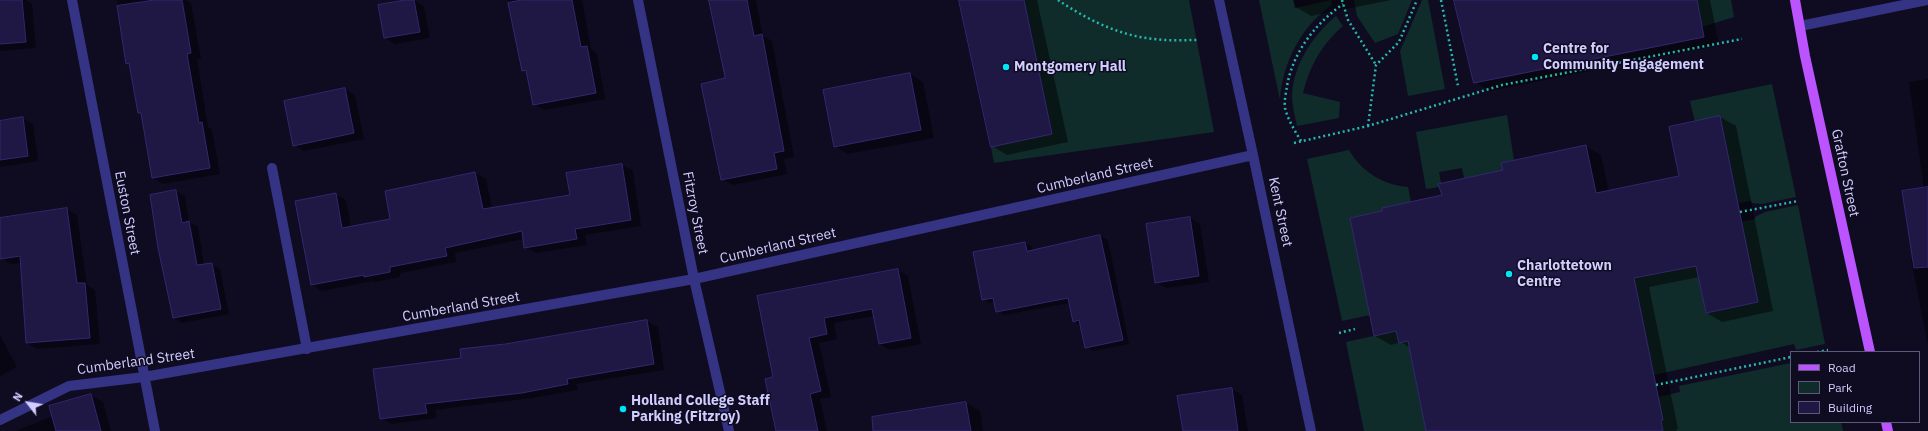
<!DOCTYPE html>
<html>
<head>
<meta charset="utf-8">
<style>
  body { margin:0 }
  #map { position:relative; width:1928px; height:431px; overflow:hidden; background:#0f0c22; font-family:"IBM Plex Sans",sans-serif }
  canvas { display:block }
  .legend { position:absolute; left:1790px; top:351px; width:130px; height:72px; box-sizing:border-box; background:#0f0c22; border:1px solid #5d597a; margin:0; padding:5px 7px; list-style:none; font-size:12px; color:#d1cdff }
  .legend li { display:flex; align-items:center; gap:8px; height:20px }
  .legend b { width:20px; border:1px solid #5d597a }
  .north { position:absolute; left:8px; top:383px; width:40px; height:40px; -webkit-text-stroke:3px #0f0c22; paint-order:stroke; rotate:301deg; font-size:11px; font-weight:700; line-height:16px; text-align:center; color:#d1cdff }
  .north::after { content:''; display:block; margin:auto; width:14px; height:18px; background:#d1cdff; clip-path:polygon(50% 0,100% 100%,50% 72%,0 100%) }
</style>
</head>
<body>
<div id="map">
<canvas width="1928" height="431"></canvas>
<ul class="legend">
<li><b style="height:5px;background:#bb54ff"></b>Road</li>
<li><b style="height:11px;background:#0f2c2a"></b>Park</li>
<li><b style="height:11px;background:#1f1744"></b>Building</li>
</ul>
<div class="north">N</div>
</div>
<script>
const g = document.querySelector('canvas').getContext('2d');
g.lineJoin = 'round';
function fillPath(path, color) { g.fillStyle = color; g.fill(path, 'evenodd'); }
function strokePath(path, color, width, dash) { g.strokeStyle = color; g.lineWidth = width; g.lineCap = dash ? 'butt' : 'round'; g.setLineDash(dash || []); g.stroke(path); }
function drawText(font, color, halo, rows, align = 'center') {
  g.font = font + ' "IBM Plex Sans",sans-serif'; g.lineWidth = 3; g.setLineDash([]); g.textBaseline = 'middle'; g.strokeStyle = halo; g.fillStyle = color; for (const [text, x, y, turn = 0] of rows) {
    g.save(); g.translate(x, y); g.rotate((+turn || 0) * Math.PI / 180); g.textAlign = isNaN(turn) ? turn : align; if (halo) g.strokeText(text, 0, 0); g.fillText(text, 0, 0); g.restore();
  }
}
fillPath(new Path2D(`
  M1024,0h165l25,132 -220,31 -3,-16 61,-14z
  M1259,0h34l2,8 36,-8 1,5c-31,21 -50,59 -52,95z
  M1354,0h58l-14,34 -23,9 -18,-27z
  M1422,0h6l17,89 -37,7 -8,-45z
  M1697,0h34l3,17 -32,10z
  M1336,16l7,10c-22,19 -33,40 -40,67l37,9 -1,16 -42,8c-2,-10 -5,-20 -5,-30 1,-31 21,-61 44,-80z
  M1772,84l24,113 -34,7 -10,-1 -1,-2 -13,2 -18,-86 -25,5 -5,-21z
  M1507,115l7,45 -13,3 4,20 -41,-5 -2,-10 -23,4 2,11 -3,1 1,3 -13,2 -10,-57z
  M1349,150c13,22 34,35 59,37l3,15 -29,6v3l-32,7 20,97 -28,6 -35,-162z
  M1798,205l27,139 -29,6 -2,-6 -140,31 -11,-52 -27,-41 80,-16 10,47 52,-11 -17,-80 14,-3v-2l10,-5z
  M1396,331l3,11 9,-1 18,90h-62l-18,-89z
  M1791,363v59h50l2,9h-180l-5,-34 22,-5 -1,-6z`), '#0f2c2a');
fillPath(new Path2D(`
  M0,0h26l6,4 4,44 -36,3z
  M117,0h69l5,3 10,56h-4l11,68 4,3 8,44 -57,10 -10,-6 -11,-63 -4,-2 -8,-48 -3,-2z
  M414,0l10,6 6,32 -35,6 -10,-6z
  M508,0h74l9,49 6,4 8,46 -61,11 -11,-6 -6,-32 -4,-2z
  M709,0h47l7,36 9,5 22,116 -10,2 3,15 -54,11 -11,-6 4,-100z
  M960,0h77l31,142 -61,13 -15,-9z
  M1294,0h97l-80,16 -15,-9z
  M1455,0h255l9,45 -229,46 -15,-9z
  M910,74l13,8 11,56 -86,16 -14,-8z
  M1928,79v267l-17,-87h2l11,-70 -15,-107z
  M345,89l10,6 9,44 -60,12 -10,-6z
  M1720,117l16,9 37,185 -51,11 -15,-9 -8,-36 -50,10 29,142h-2l1,2h-250l-17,-83 -9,-6 -10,3 -16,-9 9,-125 59,-15 61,-25 81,-25 16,9 8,36 71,-15z
  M23,118l10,6 5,37 -38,6v-45z
  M622,165l11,6 8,55 -56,9 2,10 -51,8 -11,-6 -1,-8 -69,14 1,9 -56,11v4l-25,5 -2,-1 -51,10 -10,-6 23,-91 11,6 5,27 41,-8 -6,-28 89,-18 11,6 6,29 79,-13 -4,-21z
  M176,191l9,5 4,26 9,5 6,38 7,-1 9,5 9,45 -47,9 -8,-5z
  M66,209l11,6 10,70 8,5 5,54 -63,5 -10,-6 -6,-80 -10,1 -10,-6 -1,-39z
  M1190,218l10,6 9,58 -43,6 -10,-6z
  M1100,236l8,4 21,104 -36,7 -7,-4 -5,-21 -7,-5 -4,-18 -66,12 -7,-4 -2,-9 -5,1 -8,-4 -8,-46 51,-10 8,4v4z
  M898,270l10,6 13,68 -31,6 -11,-6 -5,-28 -40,7 3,16 -18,4 12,54 -11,2 7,32h-50l-3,-53 -16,-81z
  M647,321l11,6 6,43 -88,14 2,6 -46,8 -97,12 2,8 -46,6 -10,-6 81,-59v-9z
  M0,335l17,32 -17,9z
  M1232,389l10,6 6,36h-65z
  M91,395l12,7 8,29h-95l37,-15z
  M966,403l14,8 3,20h-83z`), '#0007');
const building = new Path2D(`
  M0,0h22l4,42 -26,2z
  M155,0h27l9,53 -4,1 12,69 3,-1 8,46 -58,10 -11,-65h-3l-9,-50 -3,1 -9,-58z
  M406,0h8l6,32 -36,6 -6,-33z
  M522,0h50l9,47 6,-1 9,47 -63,12 -7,-35 -4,1 -14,-68z
  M709,0h38l7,36 8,-2 22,117 -10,2 3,16 -56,11 -20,-96 24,-6z
  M959,0h65l28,134 -61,13z
  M1454,0h243l7,37 -230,46z
  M910,73l11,57 -87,17 -11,-57z
  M345,88l9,45 -61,13 -9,-45z
  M1720,116l38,186 -52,11 -10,-47 -62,12 29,142 -2,1 2,10h-237l-18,-90 -9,2 -3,-12 -22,5 -24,-118 32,-7v-3l60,-13 -4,-11 65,-14 -2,-7 85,-18 10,48 83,-17 -10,-49z
  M23,117l5,39 -28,4v-39z
  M622,164l9,56 -56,9 2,10 -53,9 -2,-17 -77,17 2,8 -57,11v5l-26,5v-2l-53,10 -16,-84 41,-8 6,35 48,-9 -5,-28 90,-19 8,37 87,-14 -4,-22z
  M1928,187v80l-14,1 -12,-77z
  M176,190l6,33 7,-2 8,44 15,-2 9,46 -48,9 -15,-70 -8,-53z
  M67,208l10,75h8l5,55 -64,5 -6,-87 -20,3v-41z
  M1190,217l9,59 -44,7 -9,-59z
  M1100,235l23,105 -38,8 -6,-28 -6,2 -5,-24 -72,14 -3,-14 -11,2 -9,-48 52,-10 2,9z
  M898,269l13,69 -32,6 -7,-35 -48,9 3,16 -18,4 12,53 -11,3 8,37h-42l-11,-52 8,-2 -16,-81z
  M647,320l7,44 -87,15 1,5 -46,9 -97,11 2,9 -47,6 -7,-50 88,-11 -1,-9 45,-5z
  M1232,388l6,43h-55l-6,-35z
  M91,394l10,37h-45l-7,-25z
  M966,402l5,29h-98l-1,-14z`);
fillPath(building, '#1f1744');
strokePath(building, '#342771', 1);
strokePath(new Path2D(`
  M1058,0c28,19 62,36 96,39 15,2 30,1 44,1
  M1342,0l6,20 28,45
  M1441,0l17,86
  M1368,126l8,-61 23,-23 18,-42
  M1301,141c-6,-10 -13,-21 -16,-33 -1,-7 1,-15 2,-22 6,-34 28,-62 56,-82
  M1294,143l74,-17 134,-41 240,-46
  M1740,212l58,-11
  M1339,333l16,-4
  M1817,352l11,-2
  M1656,385l135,-28`), '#26b9ad', 2.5, [2, 3]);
strokePath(new Path2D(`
  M72,0l83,431
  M638,0l56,279 35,152
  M1219,0l34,155 58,276
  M1800,26l128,-26
  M272,168l35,181
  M0,420l69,-34 75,-9 550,-98 559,-124`), '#353484', 10);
strokePath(new Path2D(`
  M1795,0l10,56 65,296
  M1886,422l2,9`), '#bb54ff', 10);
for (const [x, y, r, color] of [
  [1535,57,4,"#00e4f8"],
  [1006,67,4,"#00e4f8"],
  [1509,274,4,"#00e4f8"],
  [623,409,4,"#00e4f8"]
]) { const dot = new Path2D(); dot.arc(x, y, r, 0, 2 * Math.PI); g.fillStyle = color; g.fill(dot); strokePath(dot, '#0f0c22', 1.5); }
drawText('bold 14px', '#d1cdff', '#0f0c22', [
  ["Centre for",1543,49],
  ["Community Engagement",1543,65],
  ["Montgomery Hall",1014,67],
  ["Charlottetown",1517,266],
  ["Centre",1517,282],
  ["Holland College Staff",631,401],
  ["Parking (Fitzroy)",631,417]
], 'left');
drawText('14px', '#d1cdff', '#0f0c22', [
  ["Grafton Street",1845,173,78],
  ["Cumberland Street",1095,176,-13],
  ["Kent Street",1280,212,78],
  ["Euston Street",127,213,79],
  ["Fitzroy Street",695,213,79],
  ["Cumberland Street",778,246,-13],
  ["Cumberland Street",461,307,-10],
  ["Cumberland Street",136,362,-8]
]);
</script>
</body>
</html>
